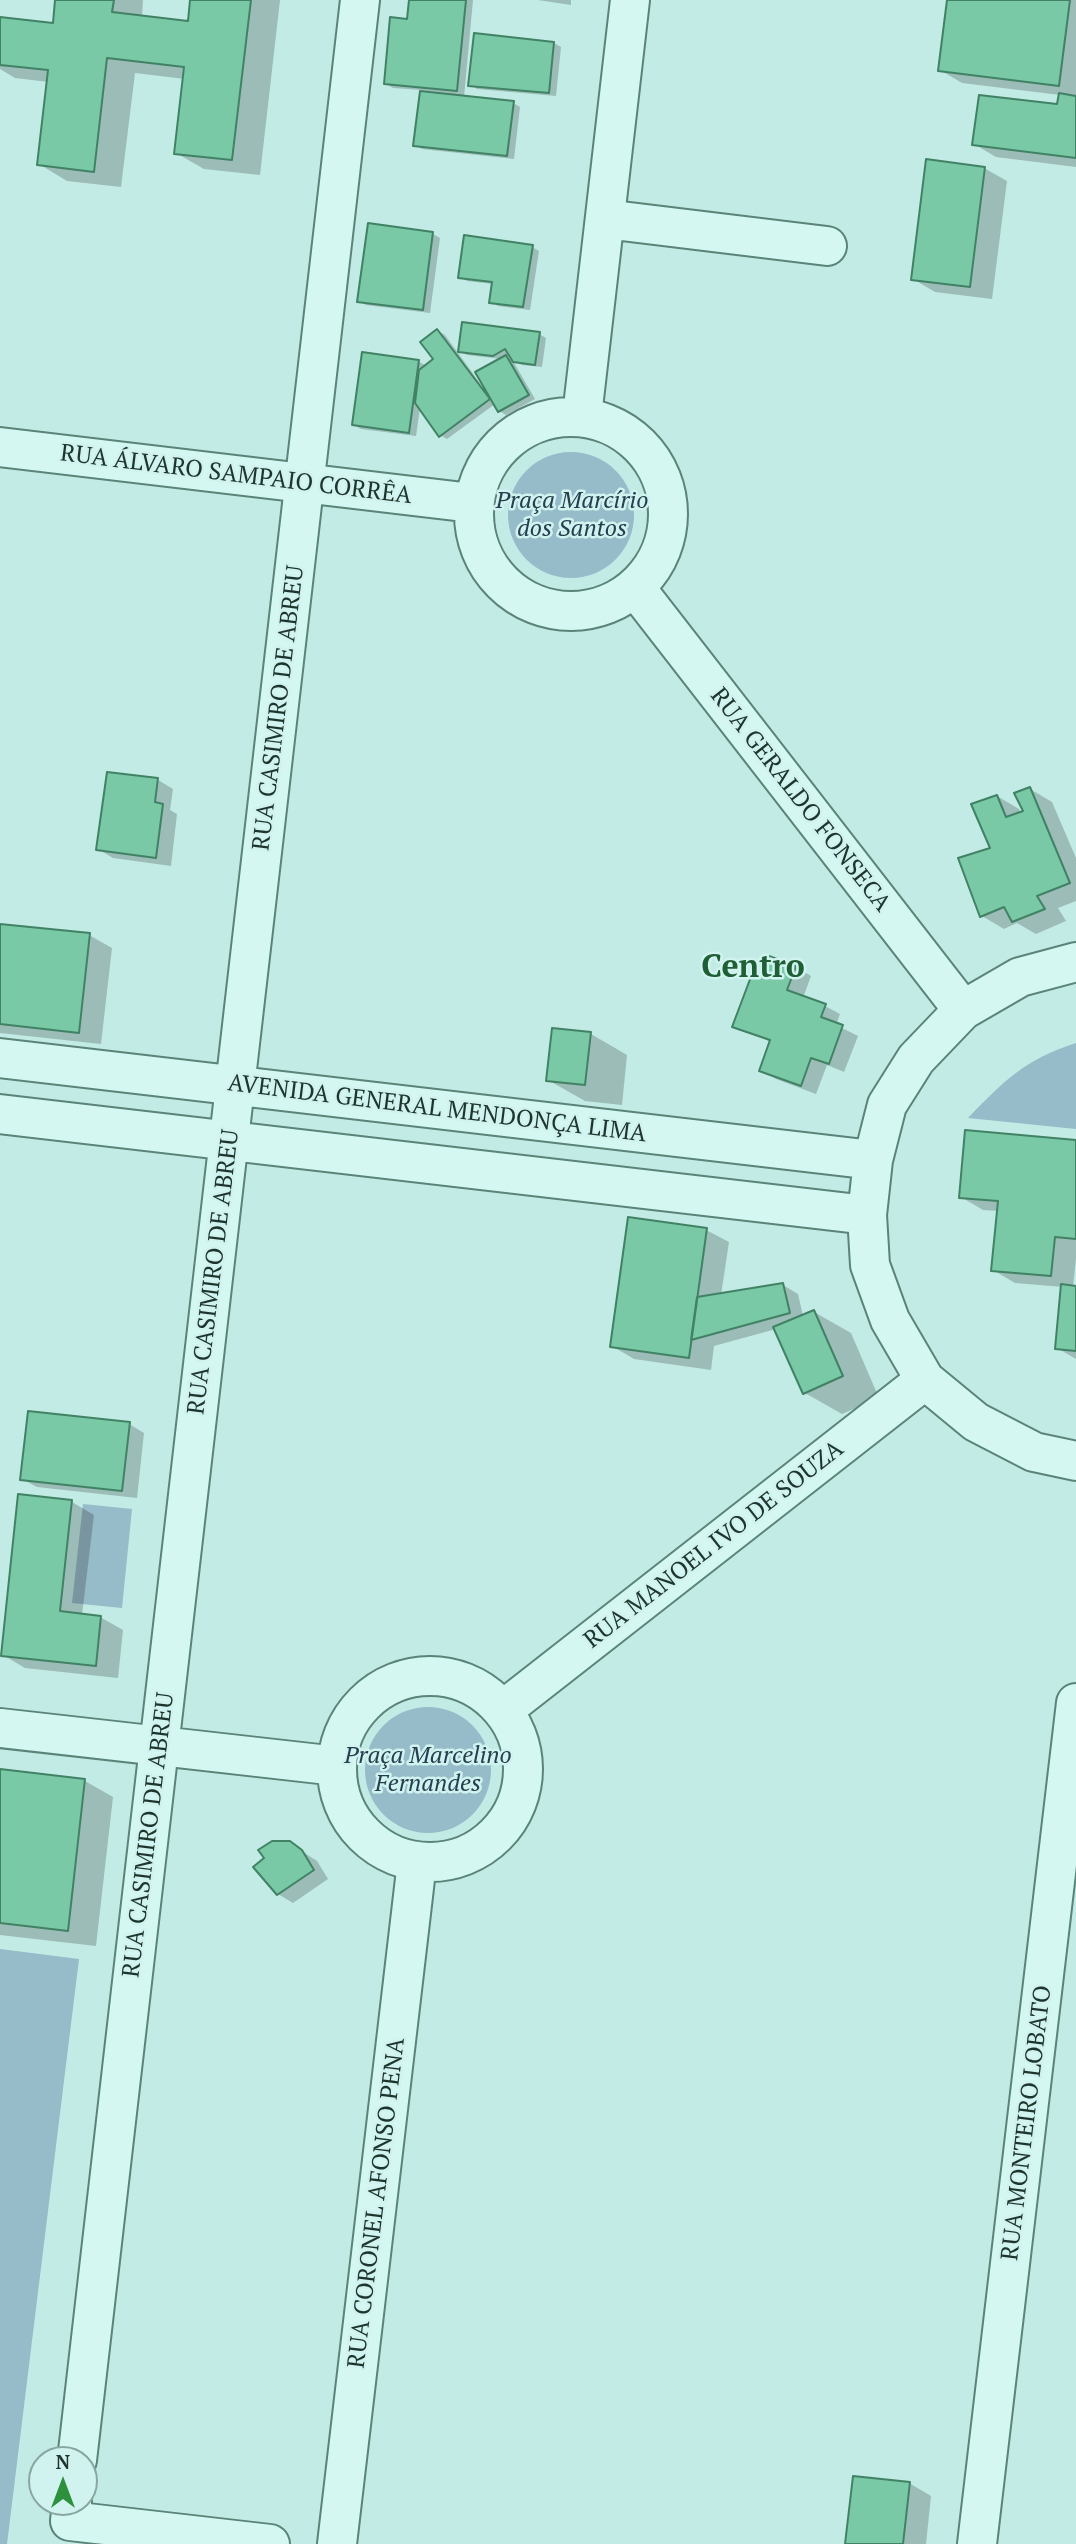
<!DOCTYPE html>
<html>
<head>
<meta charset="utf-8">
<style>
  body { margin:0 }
  #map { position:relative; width:1076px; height:2544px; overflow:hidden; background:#c2ebe5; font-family:"PT Serif",serif }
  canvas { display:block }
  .north { position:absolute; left:28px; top:2446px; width:70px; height:70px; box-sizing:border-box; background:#d1f3ef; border:2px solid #89a7a1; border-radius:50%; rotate:0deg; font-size:19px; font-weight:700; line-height:28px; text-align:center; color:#1d352c }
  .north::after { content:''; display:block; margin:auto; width:24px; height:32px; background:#2d903c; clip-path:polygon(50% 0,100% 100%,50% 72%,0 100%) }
</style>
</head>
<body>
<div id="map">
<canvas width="1076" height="2544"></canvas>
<div class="north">N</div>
</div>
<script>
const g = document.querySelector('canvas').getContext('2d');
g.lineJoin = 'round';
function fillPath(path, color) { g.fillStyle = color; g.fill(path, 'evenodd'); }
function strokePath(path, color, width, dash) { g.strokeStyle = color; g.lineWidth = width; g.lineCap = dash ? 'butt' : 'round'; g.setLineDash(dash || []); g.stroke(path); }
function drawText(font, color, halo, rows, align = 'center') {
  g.font = font + ' "PT Serif",serif'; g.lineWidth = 5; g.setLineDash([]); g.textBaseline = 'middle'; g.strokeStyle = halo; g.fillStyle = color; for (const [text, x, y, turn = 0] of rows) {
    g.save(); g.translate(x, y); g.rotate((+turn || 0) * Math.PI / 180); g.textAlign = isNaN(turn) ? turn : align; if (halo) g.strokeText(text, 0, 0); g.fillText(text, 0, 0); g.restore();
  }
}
fillPath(new Path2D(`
  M508 515a63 63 0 1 1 126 0a63 63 0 1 1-126 0Z
  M1076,1043v86l-108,-11c37,-38 56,-58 108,-75z
  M83,1504l49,5 -10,99 -50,-5z
  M365 1770a63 63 0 1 1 126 0a63 63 0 1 1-126 0Z
  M0,1949l79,10 -72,585h-7z`), '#96bbc9');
fillPath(new Path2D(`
  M57,0h86l-1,17 48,6 2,-23h88l-20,175 -56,-6 -28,-16 9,-74 -50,-6 -14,114 -54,-6 -28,-17 10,-82 -34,-4 -15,-9v-51l54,7z
  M411,0h62l-9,97 49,6 7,4 -6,52 -92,-10 -7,-4 7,-55 -29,-2 -8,-5 24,-62z
  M538,0h33v5z
  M948,0h128v167l-80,-10 -22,-13 85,-38 1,-11 -98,-12 -22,-13z
  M554,43l7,4 -5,49 -79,-7 -7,-4z
  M984,168l23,13 -15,118 -57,-7 -22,-13z
  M369,225l64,9 7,4 -10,75 -64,-8 -7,-4z
  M532,247l7,4 -9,59 -32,-4 -7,-4 2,-18 -26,-3 -7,-4z
  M438,331l7,4 37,51 20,-27 -35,-4 -7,-4 79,-17 7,4 -4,29 -20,-2 -8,-4 -4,-7 -5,2 8,5 22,38 -29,16 -7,-4 -4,-7 -48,35 -7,-4 -20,-27 -4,28 -55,-7 -7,-4 65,-63 8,4 9,-6z
  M158,780l15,9 -3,21 7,4 -6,52 -58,-8 -15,-9z
  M1030,789l22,13 24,56v43l-18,7 8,13 -30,13 -19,-11 -13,6 -22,-13 15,-120 22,13 2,5 4,-1z
  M0,925l89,10 23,13 -11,96 -101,-11z
  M770,958l26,9 15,9 -8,22 22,8 15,8 -4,11 22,11 -14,36 -17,-7 -11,29 -40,-15 -15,-9 10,-28 -37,-16 28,-47z
  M591,1034l36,21 -5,50 -37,-4 -37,-21z
  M1076,1142v116l-3,29h3v72l-19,-11 6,-61 -48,-4 -22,-13 6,-59 -16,-1 -22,-13z
  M706,1230l23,12 -8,53 62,-10 15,9 5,22 11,-4 37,21 28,65 -37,16 -37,-21 -29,-64 -62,17 -3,24 -77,-11 -22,-13z
  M129,1424l15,9 -7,65 -100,-11 -15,-8z
  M72,1502l22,13 -12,100 18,2 23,13 -5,48 -93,-10 -22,-13z
  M0,1771l85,10 28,16 -17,149 -96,-11z
  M289,1843l28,18 11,18 -35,24 -15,-9z
  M909,2483l22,13 -5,48h-79z`), '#0003');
const building = new Path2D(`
  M55,0h59l-2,12 76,9 2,-21h61l-19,160 -58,-6 10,-87 -77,-9 -13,114 -57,-7 11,-95 -48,-5v-48l53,6z
  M409,0h57l-9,91 -73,-7 6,-67 17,2z
  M947,0h123l-11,86 -121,-15z
  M474,33l80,9 -5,51 -81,-7z
  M420,91l94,10 -7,55 -94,-10z
  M1059,93l17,3v62l-104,-13 7,-50 78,9z
  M926,159l59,8 -15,120 -59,-7z
  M368,223l65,9 -10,78 -66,-8z
  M464,235l69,10 -10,62 -34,-4 3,-21 -34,-4z
  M462,322l78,10 -5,33 -22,-3 -8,-13 -12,7 -35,-4z
  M437,329l53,70 -51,38 -24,-34 4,-33 14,-11 -13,-17z
  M362,352l57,8 -10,73 -57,-8z
  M506,355l23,40 -31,17 -23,-40z
  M107,772l51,6 -3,24 8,2 -7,54 -60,-8z
  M1030,787l40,96 -33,13 8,13 -33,13 -8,-15 -24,10 -22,-59 32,-10 -19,-44 26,-9 9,22 17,-6 -9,-18z
  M0,924l90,9 -11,100 -79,-9z
  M769,956l27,10 -9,24 39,14 -5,13 22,8 -14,39 -18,-6 -10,28 -42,-15 11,-31 -38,-13 20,-53 9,3z
  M552,1028l39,4 -6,53 -39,-4z
  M965,1130l111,10v99l-21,-2 -4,39 -60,-5 7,-70 -39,-3z
  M628,1217l79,11 -18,130 -79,-11z
  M783,1283l7,30 -99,27 6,-43z
  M1061,1284l15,2v65l-21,-2z
  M814,1310l29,66 -40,18 -30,-67z
  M28,1411l102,11 -8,69 -102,-11z
  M18,1494l54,6 -12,111 41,5 -5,50 -95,-10z
  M0,1769l85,10 -17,152 -68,-8z
  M272,1841h18l12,9 12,20 -37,25 -24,-28 11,-9 -6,-8z
  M853,2476l57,6 -7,62h-58z`);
fillPath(building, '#79c8a6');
strokePath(building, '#418265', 2);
const minor = new Path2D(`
  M605,219l222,27
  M582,416l48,-416
  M474 514a97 97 0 1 1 194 0a97 97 0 1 1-194 0Z
  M0,447l472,56
  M637,590l326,420
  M1076,962l-56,15 -57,33 -47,49 -29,46 -14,55 -6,55 3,50 20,55 35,60 51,42 58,30 42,9
  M0,1058l873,102
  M0,1114l867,101
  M337 1769a93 93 0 1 1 186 0a93 93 0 1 1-186 0Z
  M503,1710l422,-330
  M0,1728l337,38
  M77,2460l283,-2460
  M72,2502l-2,19 200,23
  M337,2544l80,-682
  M977,2544l99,-841`);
strokePath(minor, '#5a8477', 42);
strokePath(minor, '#d4f7f2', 38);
drawText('24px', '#1d352c', '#d1f3ef', [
  ["RUA ÁLVARO SAMPAIO CORRÊA",236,475,7],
  ["RUA CASIMIRO DE ABREU",279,708,-83],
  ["RUA GERALDO FONSECA",800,800,52],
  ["AVENIDA GENERAL MENDONÇA LIMA",437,1109,7],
  ["RUA CASIMIRO DE ABREU",214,1272,-83],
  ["RUA MANOEL IVO DE SOUZA",714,1545,-38],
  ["RUA CASIMIRO DE ABREU",149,1835,-83],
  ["RUA MONTEIRO LOBATO",1027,2123,-83],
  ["RUA CORONEL AFONSO PENA",377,2203,-83]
]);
drawText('italic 24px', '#253f50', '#d1f3ef', [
  ["Praça Marcírio",572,501],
  ["dos Santos",572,529],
  ["Praça Marcelino",428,1756],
  ["Fernandes",428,1784]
]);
drawText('bold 32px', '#1f5f36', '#d1f3ef', [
  ["Centro",753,968]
]);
</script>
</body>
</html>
